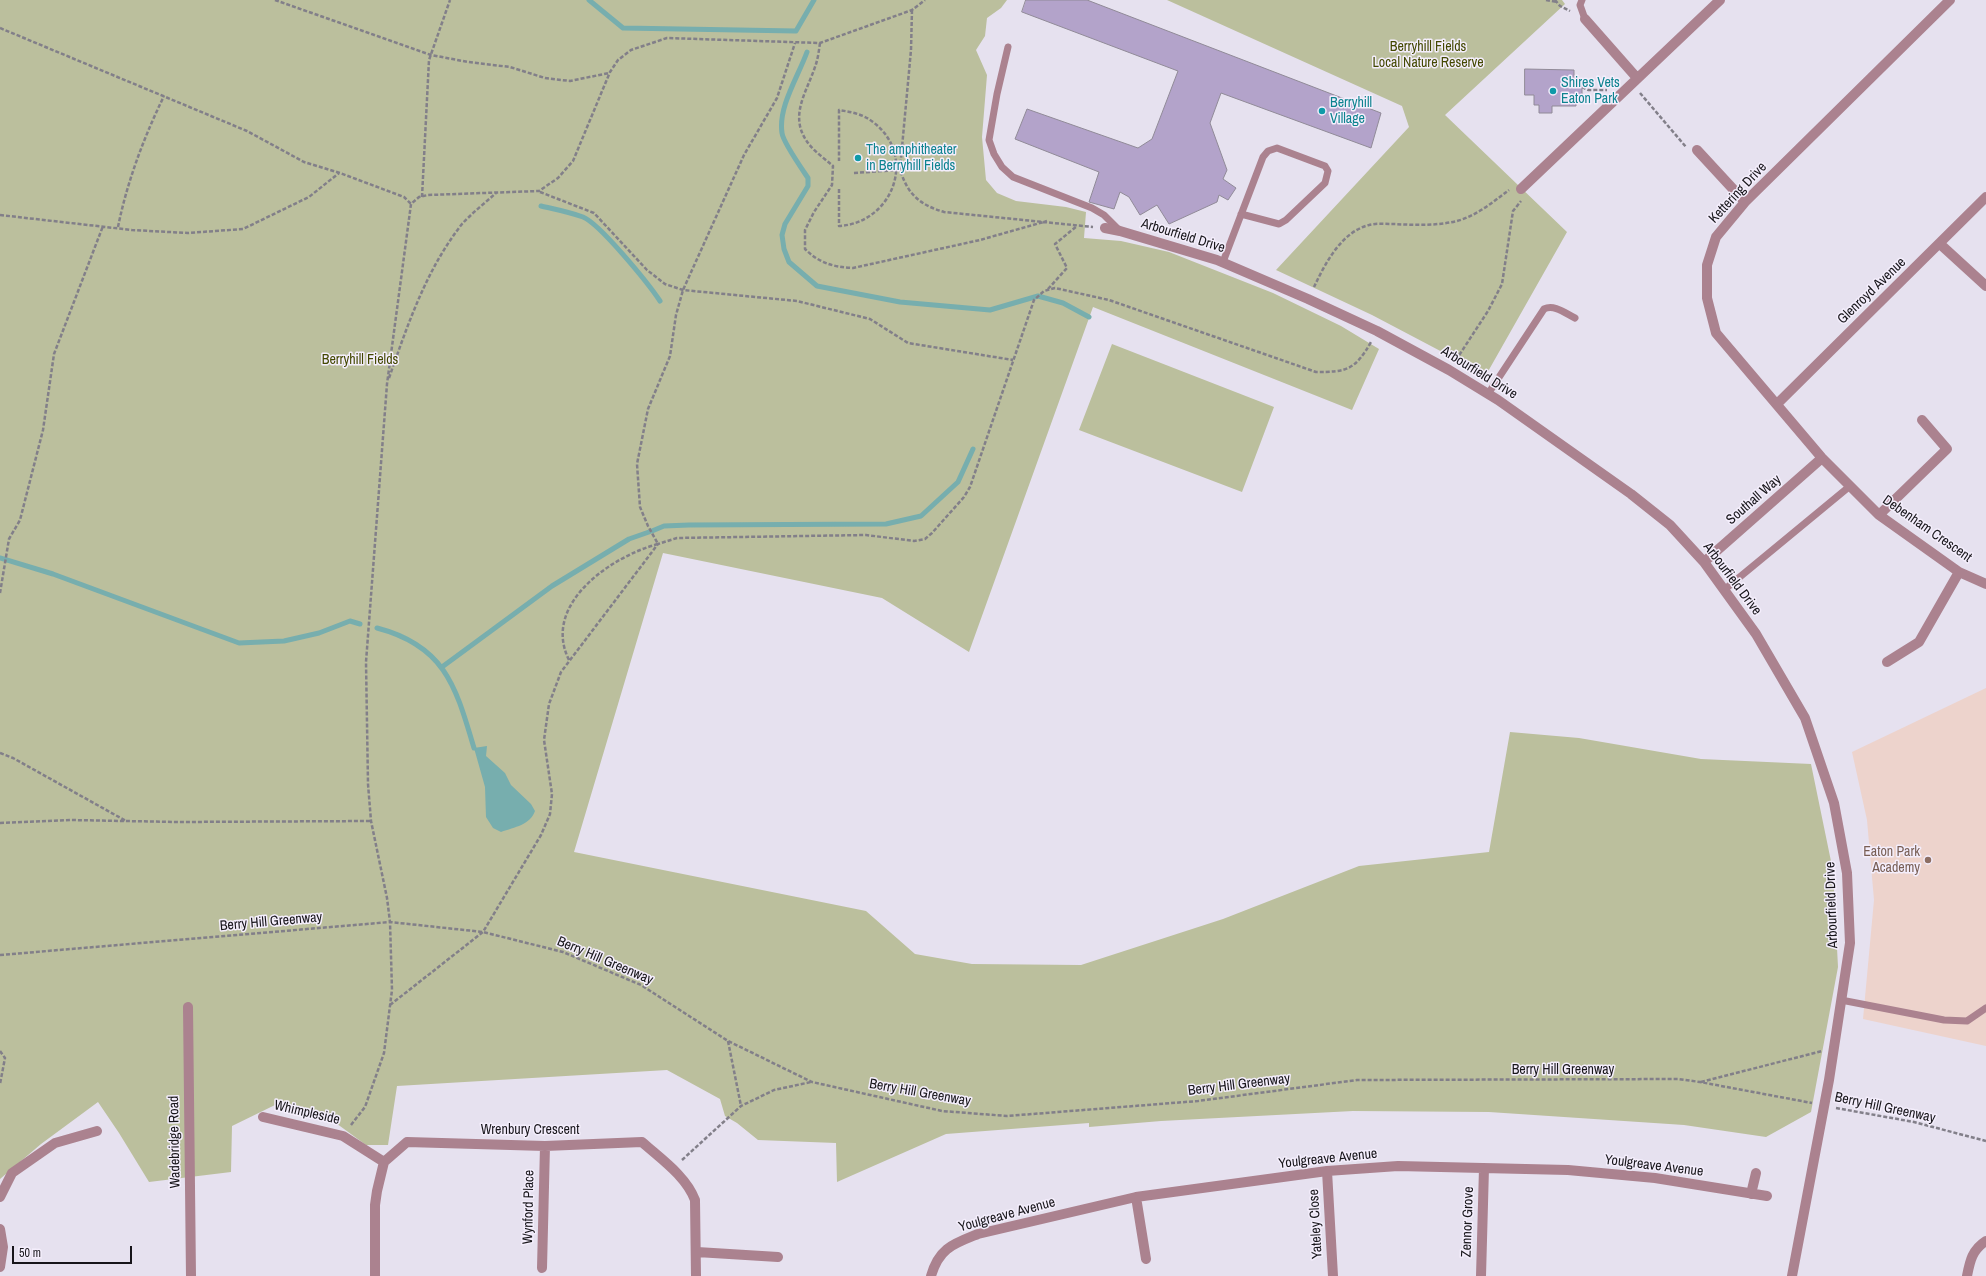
<!DOCTYPE html>
<html>
<head>
<meta charset="utf-8">
<style>
  body { margin:0 }
  #map { position:relative; width:1986px; height:1276px; overflow:hidden; background:#e6e1ef; font-family:"Archivo Narrow",sans-serif }
  canvas { display:block }
  .scale { position:absolute; left:12px; top:1246px; width:120px; height:18px; box-sizing:border-box; border:2px solid #17151a; border-top:0; padding-left:5px; font-size:12px; line-height:14px; white-space:nowrap; color:#17151a; -webkit-text-stroke:3px #f4eefc; paint-order:stroke }
</style>
</head>
<body>
<div id="map">
<canvas width="1986" height="1276"></canvas>
<div class="scale">50 m</div>
</div>
<script>
const g = document.querySelector('canvas').getContext('2d');
g.lineJoin = 'round';
function fillPath(path, color) { g.fillStyle = color; g.fill(path, 'evenodd'); }
function strokePath(path, color, width, dash) { g.strokeStyle = color; g.lineWidth = width; g.lineCap = dash ? 'butt' : 'round'; g.setLineDash(dash || []); g.stroke(path); }
function drawText(font, color, halo, rows, align = 'center') {
  g.font = font + ' "Archivo Narrow",sans-serif'; g.lineWidth = 3; g.setLineDash([]); g.textBaseline = 'middle'; g.strokeStyle = halo; g.fillStyle = color; for (const [text, x, y, turn = 0] of rows) {
    g.save(); g.translate(x, y); g.rotate((+turn || 0) * Math.PI / 180); g.textAlign = isNaN(turn) ? turn : align; if (halo) g.strokeText(text, 0, 0); g.fillText(text, 0, 0); g.restore();
  }
}
fillPath(new Path2D(`
  M1986,688v358l-123,-27 11,-119 -7,-80 -15,-68z`), '#edd3cc');
fillPath(new Path2D(`
  M0,0h1007l-6,8 -14,10 -2,18 -9,14 11,25 -5,62 4,43 11,13 19,8 50,6 20,5 -2,26 37,3 48,11 104,41 68,33 38,23 -27,61 -259,-103 -124,345 -87,-54 -219,-45 -89,299 292,59 49,43 57,10 109,1 142,-46 136,-53 130,-14 21,-120 69,6 122,21 110,5 22,107 5,96 -27,145 -45,25 -82,-12 -195,-13 -136,-1 -192,10 -72,6v-4l-143,11 -109,48 -1,-39 -78,-3 -21,-17 -12,-7 -5,-17 -53,-29 -270,16 -9,59h-22l-37,-27 -54,-13 -43,21 -1,46 -82,10 -30,-49 -21,-31 -57,42 -41,35z
  M1167,0h395l3,4 -120,111 122,117 -81,143 -114,-60 -96,-45 133,-143 -7,-21z
  M1112,344l162,63 -32,85 -163,-62z`), '#bbbf9d');
fillPath(new Path2D(`
  M487,746l-1,10 19,17 6,12 20,19 4,7c-5,14 -20,16 -34,21l-8,-4 -7,-11 -1,-30 -11,-39z`), '#77aeae');
strokePath(new Path2D(`
  M589,0l34,28 173,3
  M796,31l18,-31
  M807,52c-9,25 -29,55 -25,81 1,9 20,36 26,45v8l-23,38 -3,11 2,14 5,13 28,24 83,16 90,8 48,-14 25,7 26,14
  M541,206c13,3 28,6 42,11 17,7 65,66 77,84
  M652,531l12,-5 25,-1 197,-1 35,-8 37,-34 15,-33
  M0,558l53,16 186,69 45,-2 35,-8 31,-12 10,3
  M377,628c69,18 79,60 97,120
  M442,667l110,-81 77,-47 20,-7`), '#77aeae', 5);
const building = new Path2D(`
  M1026,0h61l294,113 -10,35 -150,-55 -11,30 17,47 -4,9 13,9 -8,12 -9,-5 -2,7 -48,22 -12,-19 -17,10 -11,-18 -9,-5 -6,17 -25,-7 10,-30 -84,-33 12,-30 111,39 14,-9 26,-68 -156,-59z
  M1525,69l49,1v10l8,1v14l-6,-1v12h-24v7h-13v-8h-5v-10h-9z`);
fillPath(building, '#b3a3ca');
strokePath(building, '#908a97', 1);
strokePath(new Path2D(`
  M275,0l156,55 37,7 42,5 35,11 25,3 39,-8
  M1546,0l11,2
  M1555,0l5,6 10,5
  M912,10l-1,40 -11,119c7,25 20,36 44,43l149,15
  M0,28l247,103 57,31 36,11 64,24 7,7
  M820,43c-1,7 -2,15 -4,21 -8,26 -27,50 -10,76 6,10 18,18 27,26l-1,19 -18,27 -9,18v19c14,14 28,18 48,19l127,-28 67,-19
  M1582,87l6,3h19
  M1640,93l46,54
  M854,173l44,-3
  M839,189v37c54,-3 79,-70 34,-104 -10,-8 -22,-10 -34,-12v51
  M540,192l54,21 53,57 18,14 18,6 114,11 73,18 38,24 105,17
  M422,197l7,-137 21,-60
  M0,215l132,15 56,3 55,-4 66,-32 30,-24
  M118,227c9,-45 26,-90 46,-131
  M1314,287c11,-23 27,-55 55,-62 7,-2 16,-1 24,-1 21,1 43,2 64,-3 19,-5 36,-19 52,-31
  M1048,289l19,-21 -12,-24 22,-18
  M1456,360l32,-49 14,-27 11,-73 8,-10
  M389,378c19,-54 37,-108 73,-154 10,-11 23,-21 34,-31
  M0,593l9,-54 11,-19 23,-90 11,-76 49,-128
  M569,660c-28,-56 43,-104 89,-116l-10,-18 -8,-19 -3,-43 11,-55 22,-53 6,-41 7,-25 61,-135 33,-57 18,-55
  M0,753l13,5 113,63
  M0,823l71,-3 107,2 193,-1
  M0,955l390,-33 93,10 80,20 78,33 87,56 84,41 130,29 65,5 191,-15 159,-21 321,-1 22,3 112,21
  M390,1005l93,-73 58,-97 9,-21 2,-20 -8,-54 5,-36 12,-32 97,-128 19,-6 189,-3 48,6 11,-2 7,-6 32,-36 6,-10 64,-187 10,-9 11,-3 54,12 207,72c31,0 39,-2 55,-30
  M728,1041l13,65
  M0,1051l5,7 -5,26
  M1701,1082l121,-31
  M1836,1108l78,14 72,19
  M351,1125l14,-18 19,-54 8,-63 -2,-68 -3,-24 -16,-77 -3,-37 -2,-122 21,-278 24,-180 8,-7 9,-2 111,-4 19,-13 15,-17 37,-89 8,-12 13,-10 36,-12 153,5 92,-33 13,-10
  M682,1160l59,-54 33,-16 37,-8`), '#827f89', 2.5, [4, 2]);
strokePath(new Path2D(`
  M1582,0l-2,5 5,14
  M1008,47l-11,47 -8,46 5,14 8,13 11,10 79,31 12,7 16,16
  M1223,262l40,-105 5,-6 9,-3 48,18 3,5 -3,12 -39,37 -7,4 -38,-10
  M1488,394l56,-85c10,-5 21,4 31,9
  M1724,590l126,-104
  M1841,1000l103,20 23,1 19,-13`), '#ab828f', 7);
strokePath(new Path2D(`
  M1950,0l-205,202 -29,35 -9,28v33l9,35 106,125 57,57 80,57 27,12
  M1585,19l52,59
  M1697,150l48,52
  M1521,189l199,-189
  M1105,228l15,3 97,29 91,39 69,32 72,39 49,30 133,94 39,31 34,37 52,72 49,84 29,85 13,70 3,70 -21,137 -37,196
  M1940,244l46,42
  M1777,404l209,-207
  M1879,515l68,-66 -25,-29
  M1704,562l118,-104
  M1887,662l32,-20 40,-70
  M188,1007l3,269
  M263,1117l80,19 41,26
  M1327,1171l6,105
  M1751,1194l5,-21
  M0,1197l12,-24 43,-30 42,-12
  M1136,1197l10,62
  M0,1229l3,18 -3,20
  M697,1252l81,5
  M542,1268l3,-122
  M375,1276v-71l2,-14 7,-29 23,-20 138,4 97,-4c19,17 44,34 53,58l1,76
  M931,1276c8,-28 22,-32 47,-42l158,-37 191,-26 71,-5 170,4 87,8 112,18
  M1481,1276l3,-108
  M1967,1276c3,-15 5,-26 19,-35`), '#ab828f', 10);
for (const [x, y, r, color] of [
  [1553,91,4,"#0f9aa8"],
  [1322,111,4,"#0f9aa8"],
  [858,158,4,"#0f9aa8"],
  [1928,860,4,"#8d6e63"]
]) { const dot = new Path2D(); dot.arc(x, y, r, 0, 2 * Math.PI); g.fillStyle = color; g.fill(dot); strokePath(dot, '#f4eefc', 1.5); }
drawText('14px', '#434800', '#f4eefc', [
  ["Berryhill Fields",1428,47],
  ["Local Nature Reserve",1428,63],
  ["Berryhill Fields",360,360]
]);
drawText('14px', '#0d838f', '#f4eefc', [
  ["Shires Vets",1561,83],
  ["Eaton Park",1561,99],
  ["Berryhill",1330,103],
  ["Village",1330,119],
  ["The amphitheater",866,150],
  ["in Berryhill Fields",866,166]
], 'left');
drawText('14px', '#17151a', '#f4eefc', [
  ["Kettering Drive",1738,193,-47],
  ["Arbourfield Drive",1183,236,17],
  ["Glenroyd Avenue",1872,291,-44],
  ["Arbourfield Drive",1479,373,32],
  ["Southall Way",1754,500,-41],
  ["Debenham Crescent",1927,529,35],
  ["Arbourfield Drive",1732,579,53],
  ["Arbourfield Drive",1832,905,-92],
  ["Berry Hill Greenway",271,922,-5],
  ["Berry Hill Greenway",605,961,23],
  ["Berry Hill Greenway",1563,1070],
  ["Berry Hill Greenway",1239,1085,-7],
  ["Berry Hill Greenway",920,1093,10],
  ["Berry Hill Greenway",1885,1108,12],
  ["Whimpleside",307,1113,13],
  ["Wrenbury Crescent",530,1130],
  ["Wadebridge Road",175,1142,-91],
  ["Youlgreave Avenue",1328,1159,-6],
  ["Youlgreave Avenue",1654,1166,7],
  ["Wynford Place",529,1207,-89],
  ["Youlgreave Avenue",1007,1215,-15],
  ["Zennor Grove",1468,1222,-88],
  ["Yateley Close",1316,1224,-93]
]);
drawText('14px', '#785e54', '#f4eefc', [
  ["Eaton Park",1920,852],
  ["Academy",1920,868]
], 'right');
</script>
</body>
</html>
